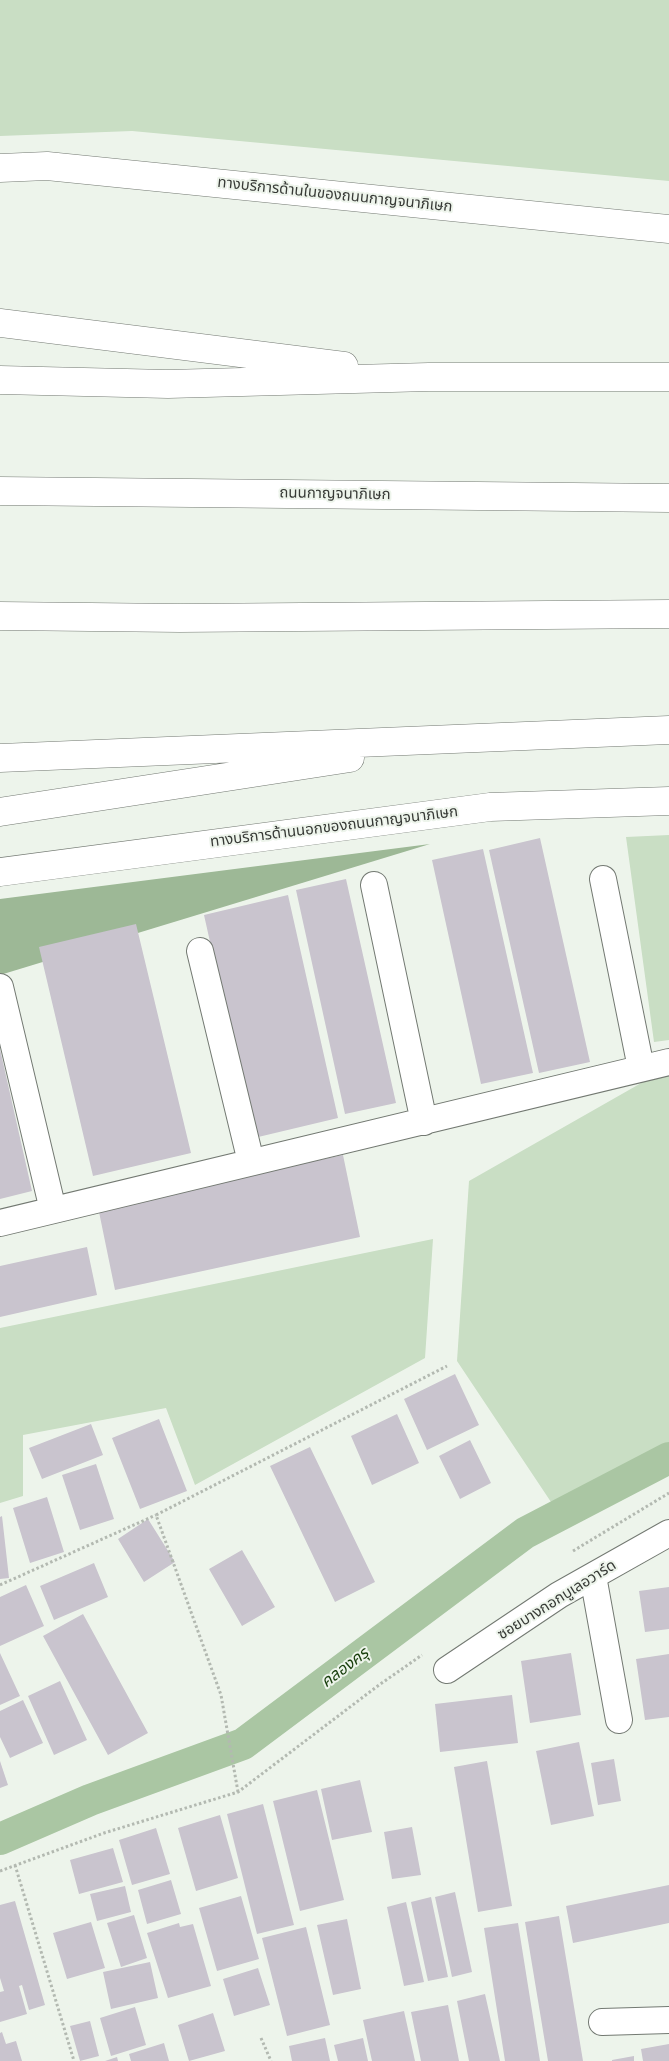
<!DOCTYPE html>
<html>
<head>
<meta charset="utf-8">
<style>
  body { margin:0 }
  canvas { display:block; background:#edf4eb }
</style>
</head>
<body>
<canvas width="669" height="2061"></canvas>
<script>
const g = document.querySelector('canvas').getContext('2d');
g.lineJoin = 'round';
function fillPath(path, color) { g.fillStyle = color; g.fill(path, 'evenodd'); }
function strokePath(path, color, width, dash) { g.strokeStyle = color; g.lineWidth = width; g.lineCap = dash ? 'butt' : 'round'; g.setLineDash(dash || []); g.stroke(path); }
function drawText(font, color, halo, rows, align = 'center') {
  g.font = font + ' "Libre Baskerville","Noto Sans Thai",serif'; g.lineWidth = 4; g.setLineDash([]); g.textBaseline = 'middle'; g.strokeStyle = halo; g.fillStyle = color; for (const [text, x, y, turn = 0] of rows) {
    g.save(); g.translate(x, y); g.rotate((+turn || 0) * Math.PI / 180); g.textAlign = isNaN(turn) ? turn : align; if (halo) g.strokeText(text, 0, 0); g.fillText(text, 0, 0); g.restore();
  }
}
fillPath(new Path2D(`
  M0,0h669v181l-537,-50 -132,5z
  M669,835v205l-15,2 -28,-205z
  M669,1076v366l-116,63 -96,-144 12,-180 174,-99z
  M433,1239l-8,119 -230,127 -29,-77 -143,27v61l-23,7v-175z`), '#c9dec4');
fillPath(new Path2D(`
  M430,844l-430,131v-76z`), '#9db896');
strokePath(new Path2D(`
  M0,1839l90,-39 153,-56 282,-211 144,-75`), '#aac6a3', 32);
fillPath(new Path2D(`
  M540,838l50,224 -51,11 -50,-223z
  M483,849l50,224 -52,11 -49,-224z
  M346,879l50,224 -51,11 -49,-224z
  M288,895l50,223 -84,20 -50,-223z
  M136,924l55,229 -98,23 -54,-229z
  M0,1049l32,142 -32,8z
  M343,1155l17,82 -245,53 -17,-83z
  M87,1247l10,48 -97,22v-51z
  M455,1374l24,51 -52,25 -23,-51z
  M397,1414l22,49 -47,22 -21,-49z
  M159,1419l28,72 -47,18 -28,-71z
  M91,1424l12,31 -61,24 -13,-31z
  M470,1440l21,43 -31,16 -21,-43z
  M310,1447l65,135 -40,20 -65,-136z
  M96,1464l18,55 -34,11 -18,-55z
  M47,1497l17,55 -34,11 -17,-55z
  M2,1516l7,62 -9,1v-62z
  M148,1519l27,43 -31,20 -26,-43z
  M242,1550l33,57 -33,19 -33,-57z
  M94,1563l14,34 -54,23 -14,-34z
  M26,1585l18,41 -44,20v-49z
  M669,1587v42l-24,3 -6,-41z
  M83,1614l65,119 -40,22 -65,-119z
  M0,1653l20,43 -20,9z
  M571,1653l10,62 -51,8 -9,-62z
  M669,1654v63l-24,3 -9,-61z
  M60,1681l27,59 -33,15 -26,-59z
  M512,1695l6,48 -78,9 -5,-48z
  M23,1700l20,43 -33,15 -10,-21v-26z
  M579,1742l15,74 -43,9 -15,-74z
  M614,1759l7,42 -23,4 -7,-42z
  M0,1761l8,24 -8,3z
  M487,1761l25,145 -34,6 -24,-145z
  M360,1780l12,52 -40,8 -11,-51z
  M317,1790l27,110 -44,11 -27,-110z
  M263,1804l31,121 -37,9 -30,-120z
  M220,1815l18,63 -42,13 -18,-63z
  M412,1827l9,48 -29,4 -8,-47z
  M156,1828l14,46 -38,11 -13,-45z
  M113,1848l10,34 -44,12 -9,-34z
  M171,1880l10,34 -34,10 -9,-34z
  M669,1885v38l-96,20 -7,-37z
  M125,1886l6,26 -34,9 -7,-27z
  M455,1892l17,80 -20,5 -17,-80z
  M241,1896l18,63 -42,12 -18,-63z
  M431,1897l17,80 -20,4 -17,-79z
  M15,1901l30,104 -16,5 -7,-25 -3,1 8,28 -27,8v-30l4,-1 -4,-13v-73z
  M406,1902l18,80 -20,4 -17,-79z
  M134,1915l13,43 -26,9 -14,-44z
  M559,1916l24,145h-35l-23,-139z
  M347,1919l14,70 -28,6 -16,-70z
  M91,1922l14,46 -38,11 -14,-46z
  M179,1923l1,4 13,-3 18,62 -43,12 -21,-65z
  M518,1923l22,138h-35l-21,-133z
  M306,1927l24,98 -43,11 -25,-98z
  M150,1962l8,36 -47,11 -8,-37z
  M258,1968l12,37 -36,11 -11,-37z
  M485,1994l15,67h-31l-12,-60z
  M448,2005l11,56h-38l-10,-49z
  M135,2007l11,38 -35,11 -11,-38z
  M404,2011l11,50h-43l-9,-41z
  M213,2013l12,38 -36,10 -11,-36z
  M90,2021l9,35 -19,5 -10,-35z
  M2,2032l4,12 10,-3 6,20h-22v-28z
  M325,2038l5,23h-38l-3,-15z
  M363,2038l5,23h-30l-4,-16z
  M164,2043l5,18h-38l-2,-7z
  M669,2044v17h-26l-2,-12z
  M634,2056v5h-22v-1z
  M117,2057l1,4h-13z`), '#c9c4ce');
const street = new Path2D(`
  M603,879l38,189
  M374,885l50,237
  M200,951l51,211
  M0,987l53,223
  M0,1223l669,-161
  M593,1576l26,144
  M447,1670l112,-75 110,-62
  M602,2022l67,-2`);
const secondary = new Path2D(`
  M0,168l47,-2 622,63
  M0,872l490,-65 179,-6`);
const highway = new Path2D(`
  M0,323l344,43
  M0,380l168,4 261,-7h240
  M0,491l669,7
  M0,616l180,2 489,-4
  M0,758l669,-28
  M0,812l350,-54`);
strokePath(street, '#737972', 28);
strokePath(secondary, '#737972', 29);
strokePath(highway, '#737972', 29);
strokePath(new Path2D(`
  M573,1551l96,-58
  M0,1585l156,-70
  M238,1792l-17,-97 -65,-180 291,-149
  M15,1865l59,196
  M0,1871l104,-38 134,-41 141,-107 43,-30
  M261,2038l10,23`), '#b3b9b1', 3, [2.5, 2.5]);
strokePath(street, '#fff', 26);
strokePath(secondary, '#fff', 28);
strokePath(highway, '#fff', 28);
drawText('15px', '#373a36', '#edf4eb', [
  ["ทางบริการด้านในของถนนกาญจนาภิเษก",335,195,6],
  ["ถนนกาญจนาภิเษก",335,494,1],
  ["ทางบริการด้านนอกของถนนกาญจนาภิเษก",334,827,-7],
  ["ซอยบางกอกบูเลอวาร์ด",557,1600,-32]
]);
drawText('italic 16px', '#173d0b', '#edf4eb', [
  ["คลองครุ",345,1668,-37]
]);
</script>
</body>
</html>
